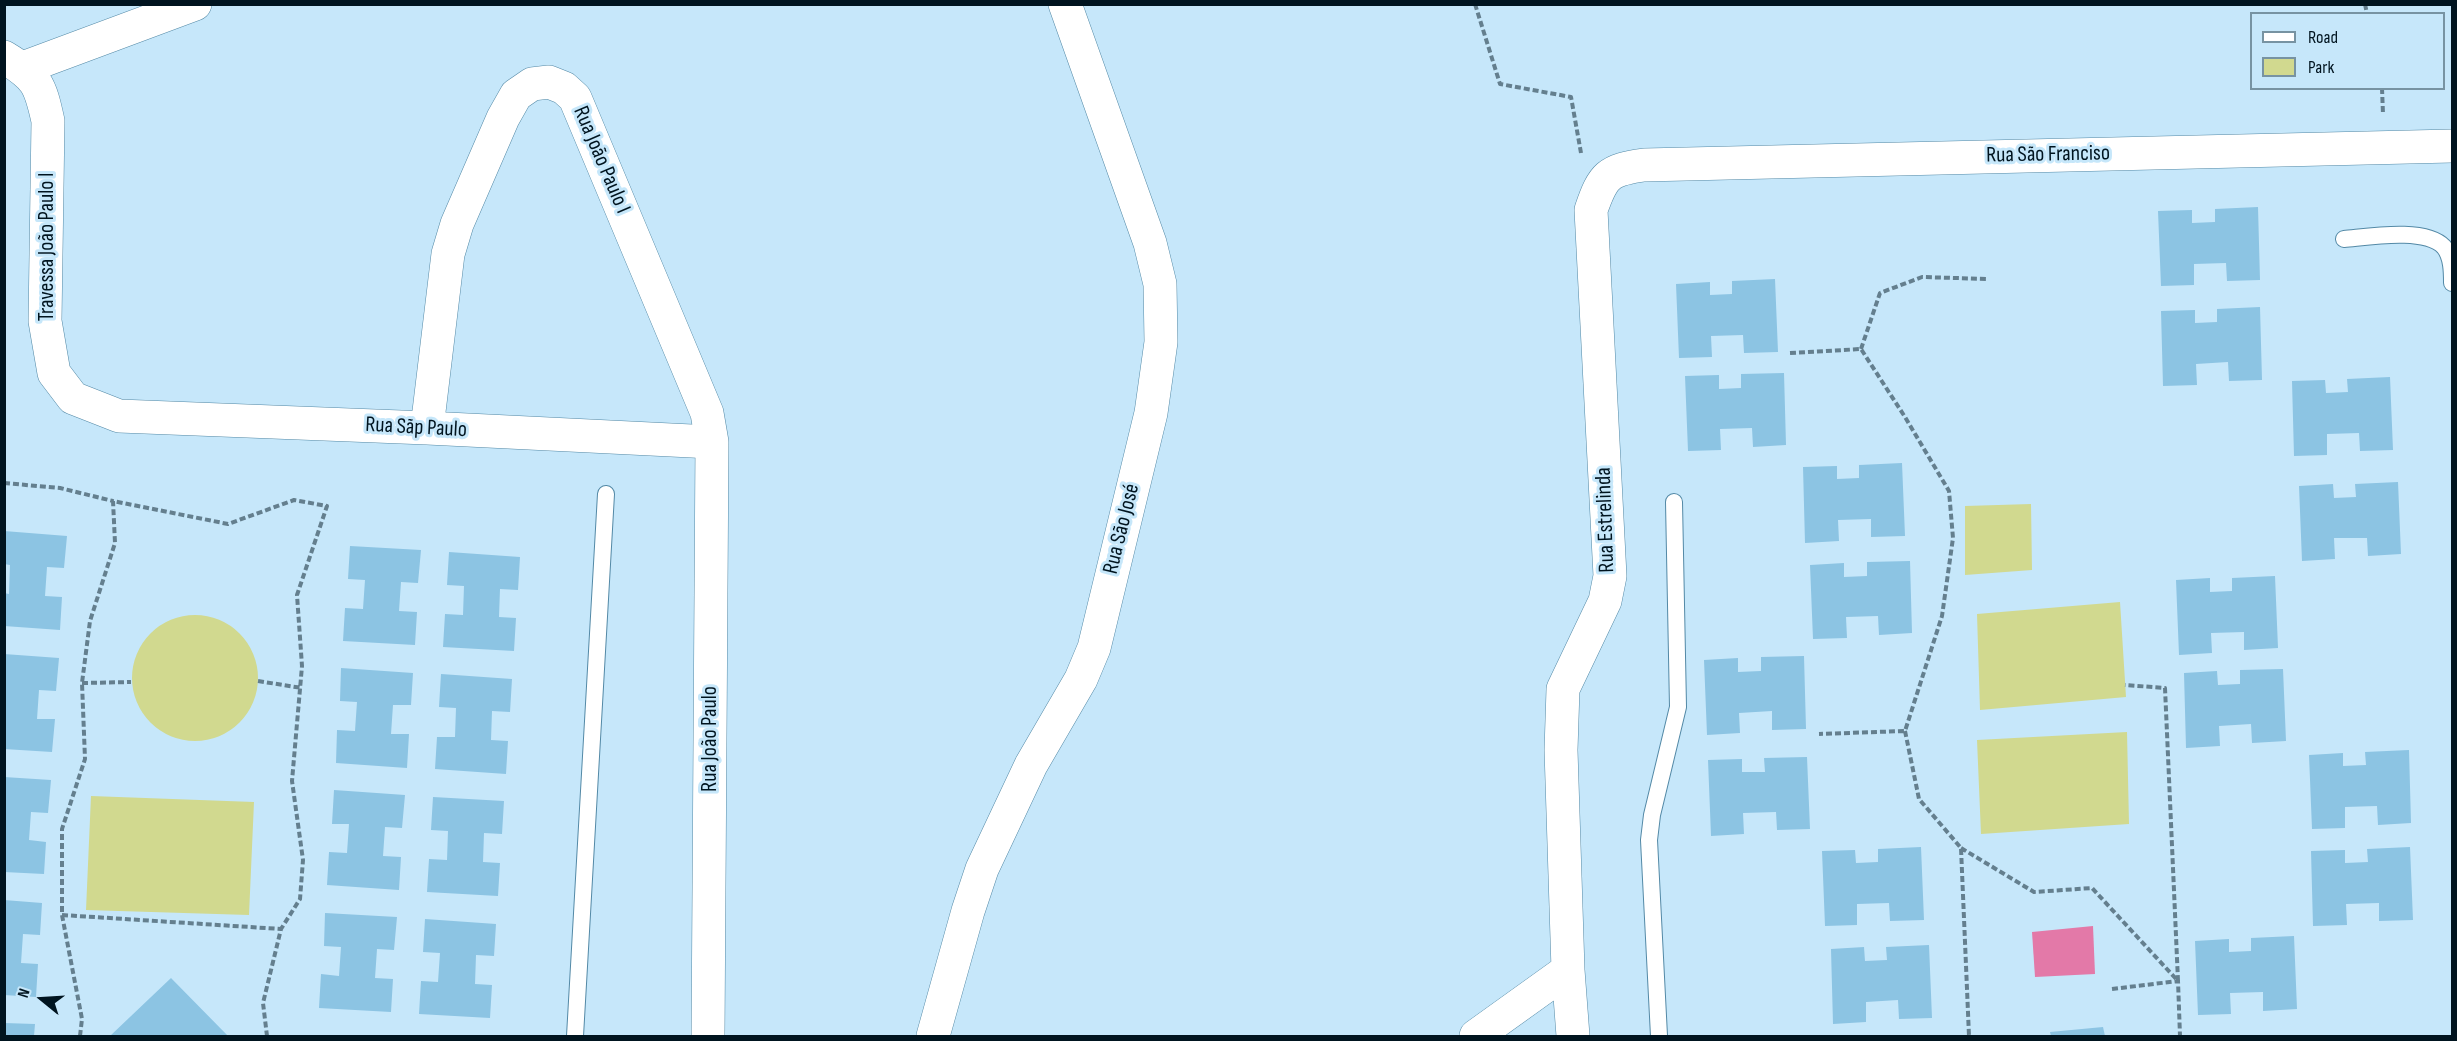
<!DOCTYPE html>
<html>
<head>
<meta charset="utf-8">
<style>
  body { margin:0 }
  #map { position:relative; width:2457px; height:1041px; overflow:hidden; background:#c6e7fa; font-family:"Sofia Sans Condensed",sans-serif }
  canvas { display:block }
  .frame { position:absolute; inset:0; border:6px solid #00141f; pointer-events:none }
  .legend { position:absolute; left:2250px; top:12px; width:195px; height:78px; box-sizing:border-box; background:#c6e7fa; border:2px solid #7793a2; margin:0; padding:8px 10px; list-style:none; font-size:18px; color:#00141f }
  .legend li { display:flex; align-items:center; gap:12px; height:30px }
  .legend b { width:30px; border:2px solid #7793a2 }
  .north { position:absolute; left:12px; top:969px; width:60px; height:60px; -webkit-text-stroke:4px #c6e7fa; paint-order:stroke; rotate:288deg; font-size:16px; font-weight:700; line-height:24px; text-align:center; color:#00141f }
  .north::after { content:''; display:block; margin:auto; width:21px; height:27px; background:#00141f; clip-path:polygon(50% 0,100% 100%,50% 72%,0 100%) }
</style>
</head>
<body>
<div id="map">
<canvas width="2457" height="1041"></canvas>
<div class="frame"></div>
<ul class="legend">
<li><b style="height:8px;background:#fff"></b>Road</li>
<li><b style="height:16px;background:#d1d98f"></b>Park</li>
</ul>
<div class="north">N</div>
</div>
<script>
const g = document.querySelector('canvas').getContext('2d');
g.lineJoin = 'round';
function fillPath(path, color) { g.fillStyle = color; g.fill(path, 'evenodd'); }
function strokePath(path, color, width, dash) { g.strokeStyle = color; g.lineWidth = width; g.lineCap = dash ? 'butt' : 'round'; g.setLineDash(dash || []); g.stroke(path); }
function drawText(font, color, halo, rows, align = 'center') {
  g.font = font + ' "Sofia Sans Condensed",sans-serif'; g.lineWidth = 6; g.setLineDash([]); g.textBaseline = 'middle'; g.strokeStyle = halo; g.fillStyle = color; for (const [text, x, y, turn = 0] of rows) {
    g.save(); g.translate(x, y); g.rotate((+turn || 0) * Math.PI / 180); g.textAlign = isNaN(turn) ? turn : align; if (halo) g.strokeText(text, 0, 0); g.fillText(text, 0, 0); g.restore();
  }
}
fillPath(new Path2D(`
  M2031,504l1,66 -67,5v-69z
  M2120,602l6,95 -146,13 -3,-96z
  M132 678a63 63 0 1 1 126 0a63 63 0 1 1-126 0Z
  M2127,732l2,92 -148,10 -4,-94z
  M91,796l163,6 -5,113 -163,-5z`), '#d1d98f');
fillPath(new Path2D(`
  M2093,926l2,48 -60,3 -3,-45z`), '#e379a8');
fillPath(new Path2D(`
  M2258,207l2,73 -33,1 -1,-18 -32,1v21l-33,1 -3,-75 34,-1v13l23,-1v-13z
  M1775,279l3,73 -34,1 -1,-18 -32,1 1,21 -33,1 -3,-74 34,-2v13l22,-1v-13z
  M2260,307l2,73 -33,1 -1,-19 -32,2 1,21 -34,1 -2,-75 34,-1v13l22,-1v-13z
  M1784,373l2,72 -33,2 -1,-19 -32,1 1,21 -33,1 -3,-75 34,-1v14l22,-1v-14z
  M2390,377l3,73 -33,1 -1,-18 -32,1v21l-33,1 -2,-75 33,-1 1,13 22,-1 -1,-13z
  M1902,463l3,73 -34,1v-18l-33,1 1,21 -34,2 -2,-76 34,-1v13l22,-1v-13z
  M2398,482l3,72 -33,2 -1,-18h-33l1,21 -33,2 -3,-75 34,-2 1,14 22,-1 -1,-13z
  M4,531l63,5 -3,32 -17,-1 -2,29 17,1 -2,33 -56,-4v-33l5,1 1,-29 -6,-1z
  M350,546l71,4 -3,33 -17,-1 -2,29 18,1 -2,33 -72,-4 2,-33 18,1 2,-29 -17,-1z
  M449,552l71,5 -2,33 -18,-1 -1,28 17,1 -2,33 -71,-4 2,-33 18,1 1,-29 -17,-1z
  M1910,561l2,72 -33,2 -1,-19 -32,1 1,21 -34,1 -3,-74 34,-2v14l23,-1v-14z
  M2275,576l3,72 -34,2v-18l-33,1 1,20 -33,2 -3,-75 34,-2v14l22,-1v-13z
  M4,654l55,4 -3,33 -17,-1 -2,29h18l-3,33 -48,-3z
  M1804,656l2,73 -34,1v-19l-33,2 1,20 -33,2 -3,-75 34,-2v14l23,-1v-14z
  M341,668l72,5 -2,32h-18l-2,29h18l-2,34 -71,-5 1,-33 18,1 2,-29 -17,-1z
  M2283,669l3,72 -34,2 -1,-19 -32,2 1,20 -34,2 -2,-75 33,-2 1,14 22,-1v-14z
  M441,674l71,5 -2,33 -18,-1 -1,29 17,1 -2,33 -71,-5 2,-32h18l1,-29 -17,-1z
  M2409,750l2,73 -33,2 -1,-19 -32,1v21l-33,1 -3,-74 34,-2v13l23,-1 -1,-13z
  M1807,757l3,72 -33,1 -1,-18 -33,1 1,21 -33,2 -3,-76 34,-1v13h23l-1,-14z
  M4,777l47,3 -3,33 -17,-1 -2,28 17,2 -2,32 -40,-2z
  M334,790l71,5 -3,33 -17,-1 -2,29 18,1 -2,33 -72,-5 2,-33 18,1 2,-29h-17z
  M433,797l71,4 -2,33 -18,-1 -1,29 17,1 -2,33 -71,-4 2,-33 18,1 1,-29 -17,-1z
  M1921,847l3,73 -34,1 -1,-18 -32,1v21l-32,1 -3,-75 33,-1 1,13 22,-1v-13z
  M2410,847l3,73 -34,1v-18l-33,1 1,21 -34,1 -2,-75 34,-1v13l23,-1 -1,-13z
  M4,900l38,3 -2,32 -17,-1 -2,29 17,1 -2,33 -32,-2z
  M325,913l72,4 -3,33 -17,-1 -2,29 18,1 -2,33 -72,-4 2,-34 18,2 2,-29 -17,-1z
  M425,919l71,5 -2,32 -18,-1 -1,29 17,1 -2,33 -71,-4 2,-33 17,1 2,-29 -17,-1z
  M2294,936l3,73 -34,2v-19l-33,1 1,21 -33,1 -3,-74 34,-2v13l22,-1v-13z
  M1929,945l3,73 -33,1 -1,-19 -32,2v20l-33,2 -2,-75 33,-2 1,14 22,-1 -1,-13z
  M171,978l57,58h-118z
  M4,1023l31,1 -1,12h-30z
  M2103,1027l2,9h-54l-1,-4z`), '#8cc4e3');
const service = new Path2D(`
  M2344,239c24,-2 81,-12 100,8 8,10 8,25 8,36
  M575,1036l31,-542
  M1659,1036l-10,-196 3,-25 26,-108 -4,-205`);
const minor = new Path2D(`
  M4,57c33,20 36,27 44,64l-3,200 9,52 19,25 46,18 308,12 285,14
  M23,68l172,-64
  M427,428l21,-174 9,-30 46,-106 13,-23 16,-11 17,-2 15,6 11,10 132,315 5,29 -4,594
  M933,1036l35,-125 14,-42 49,-104 50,-86 13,-31 57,-235 10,-71 -1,-58 -10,-41 -85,-239
  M1476,1036l92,-66
  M1573,1036l-5,-66 -7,-220 2,-61 42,-88 5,-25 -19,-366c12,-35 17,-40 53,-45l808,-19`);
strokePath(service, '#5389a6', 18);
strokePath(minor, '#5389a6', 34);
strokePath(new Path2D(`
  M1475,4l25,80 71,13 10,56
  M2365,4l2,10
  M2382,88l1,26
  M1861,349l19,-56 42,-16 66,2
  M1790,353l71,-4 44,68 44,74 4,47 -11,78 -37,115 -86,3
  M4,483l56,5 53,13
  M258,681l44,7
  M82,683l49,-1
  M1905,731l14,68 42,49 8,188
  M1961,848l73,44 58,-4 86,93 -13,-293 -40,-3
  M62,915l219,14
  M2112,989l66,-8 2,55
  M80,1036l2,-17 -20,-104v-86l23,-70 -3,-76 8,-62 25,-78 -2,-42 115,23 66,-24 33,6 -30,89 5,71 -10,115 11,79 -3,39 -19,30 -18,74 4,33`), '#647f8e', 4, [6, 3]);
strokePath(service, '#fff', 16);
strokePath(minor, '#fff', 33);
drawText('22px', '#00141f', '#c6e7fa', [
  ["Rua São Franciso",2048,155,-1],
  ["Rua João Paulo I",601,160,67],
  ["Travessa João Paulo I",47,247,-90],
  ["Rua Sãp Paulo",416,428,3],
  ["Rua Estrelinda",1606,520,-92],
  ["Rua São José",1122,529,-76],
  ["Rua João Paulo",710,739,-90]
]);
</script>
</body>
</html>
